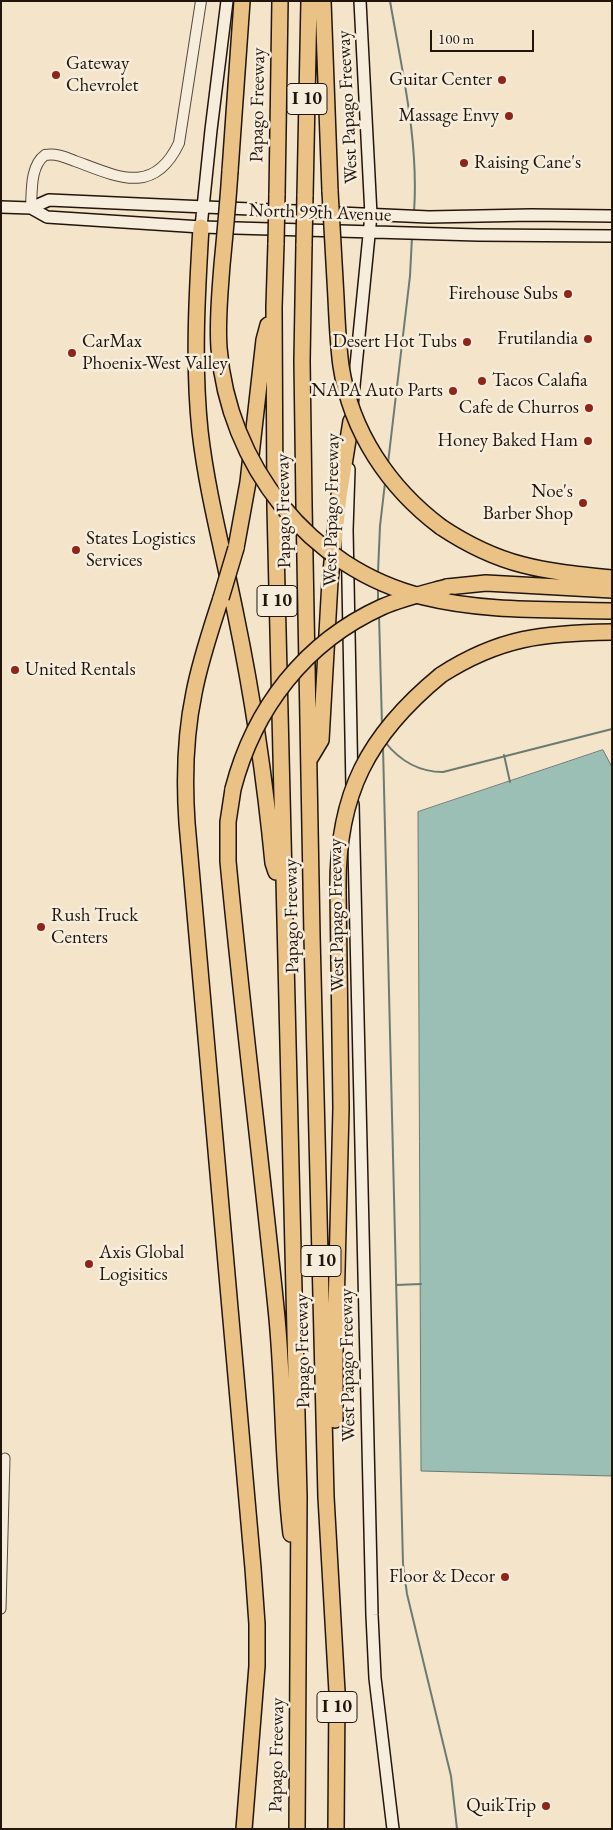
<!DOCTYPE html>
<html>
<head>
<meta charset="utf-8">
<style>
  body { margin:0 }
  #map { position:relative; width:613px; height:1830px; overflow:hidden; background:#f3e4ca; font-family:"EB Garamond",serif }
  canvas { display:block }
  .frame { position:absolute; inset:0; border:2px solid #22160c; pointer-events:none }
  .scale { position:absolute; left:430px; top:30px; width:104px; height:22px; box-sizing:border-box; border:2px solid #22160c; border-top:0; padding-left:6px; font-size:15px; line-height:18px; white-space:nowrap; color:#22160c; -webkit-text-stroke:4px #f7eddd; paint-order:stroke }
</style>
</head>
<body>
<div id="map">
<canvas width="613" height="1830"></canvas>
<div class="frame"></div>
<div class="scale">100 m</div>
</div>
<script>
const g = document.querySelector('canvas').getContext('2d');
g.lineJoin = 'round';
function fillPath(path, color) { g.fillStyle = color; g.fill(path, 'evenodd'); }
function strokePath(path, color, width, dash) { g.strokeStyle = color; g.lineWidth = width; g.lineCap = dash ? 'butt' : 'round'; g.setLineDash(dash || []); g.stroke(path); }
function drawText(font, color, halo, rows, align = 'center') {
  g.font = font + ' "EB Garamond",serif'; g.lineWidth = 5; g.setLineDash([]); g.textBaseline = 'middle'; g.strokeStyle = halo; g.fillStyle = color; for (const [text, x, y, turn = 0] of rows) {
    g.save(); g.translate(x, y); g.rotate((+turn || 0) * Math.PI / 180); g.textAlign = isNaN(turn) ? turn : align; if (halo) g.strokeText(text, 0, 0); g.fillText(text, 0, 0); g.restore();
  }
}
const water = new Path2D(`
  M603,750l9,17v709l-191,-5 -3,-659z`);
fillPath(water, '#9bbfb4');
strokePath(water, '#6b7b71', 1);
strokePath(new Path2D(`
  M390,1c12,70 29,140 24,211
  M388,463l22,-187 2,-39
  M378,572l2,-46 5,-43
  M378,587v15
  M379,615l3,110
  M385,742c15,19 33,30 58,30l169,-43
  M383,747l20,817 4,30 44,182 6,53
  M504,755l6,27
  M396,1285l25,-1`), '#6b7b71', 2);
const minor = new Path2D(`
  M1,1609l4,-151`);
const tertiary = new Path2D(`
  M31,208c1,-17 -1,-42 14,-53 11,-2 20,2 30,6 43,16 79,35 104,-18l22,-142`);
const secondary = new Path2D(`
  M1,207l30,1 18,-8 380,17 102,-2 81,1
  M31,208l16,9 154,10 277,8 134,1
  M201,227l10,-97 16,-129
  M352,406l19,-191 -11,-214
  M349,469l-2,61 5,258
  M353,804l19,811 3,63 18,151`);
const motorway = new Path2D(`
  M323,1l7,190
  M230,171l12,-170
  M277,195l3,-194
  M305,196l4,-195
  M201,227c-4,66 -8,137 -1,204 7,62 24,124 36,185 17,82 29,164 37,247l3,9
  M276,243l-2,64 1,200 24,990 -2,332
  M304,244l-2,117 2,144 8,431 14,561 11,195 -1,137
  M441,527c60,40 101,44 171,51
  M236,548l12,-66 16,-142 4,-15
  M447,587l39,-4 126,7
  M221,598c-10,31 -21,63 -27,95 -9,43 -10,86 -7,130l66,745 4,56v42l-13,163
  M441,675c59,-38 103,-42 171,-43
  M309,760l12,-20 9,-159 9,-85 12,-75
  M233,789l-5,33v39c14,149 33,298 48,447 8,75 6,151 15,226
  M335,1420v-69l6,-243 -3,-219`);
strokePath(minor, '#564a3c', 11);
strokePath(tertiary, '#564a3c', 12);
strokePath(secondary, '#22160c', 14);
strokePath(motorway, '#22160c', 18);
strokePath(minor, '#f7eddd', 9);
strokePath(tertiary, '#f7eddd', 10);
strokePath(secondary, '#f7eddd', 11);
strokePath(motorway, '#eac285', 15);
const motorwayBridge = new Path2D(`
  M230,171c-2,31 -5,63 -8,94 -2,27 -5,55 -3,83 9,116 90,221 205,249 60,15 125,12 188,14
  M330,191c2,35 4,71 6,107 1,22 2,46 5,68 10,66 48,122 100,161
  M276,243l1,-48
  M304,244l1,-48
  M221,598l15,-50
  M233,789c21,-81 72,-147 149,-182 21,-9 43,-14 65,-20
  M338,889c-1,-95 30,-154 103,-214`);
strokePath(motorwayBridge, '#22160c', 18, []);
strokePath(motorwayBridge, '#eac285', 15);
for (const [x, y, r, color] of [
  [56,75,5,"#8f2418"],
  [502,80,5,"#8f2418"],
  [509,116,5,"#8f2418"],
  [464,163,5,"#8f2418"],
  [568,294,5,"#8f2418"],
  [588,339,5,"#8f2418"],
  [467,342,5,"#8f2418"],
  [72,353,5,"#8f2418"],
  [482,381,5,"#8f2418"],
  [453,391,5,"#8f2418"],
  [589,408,5,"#8f2418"],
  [588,441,5,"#8f2418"],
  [583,503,5,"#8f2418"],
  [76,550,5,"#8f2418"],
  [15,670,5,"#8f2418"],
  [41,927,5,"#8f2418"],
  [89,1264,5,"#8f2418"],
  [505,1577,5,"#8f2418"],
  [546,1806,5,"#8f2418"]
]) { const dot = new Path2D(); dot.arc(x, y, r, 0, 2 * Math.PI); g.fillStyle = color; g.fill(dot); strokePath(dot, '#f7eddd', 2); }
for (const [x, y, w] of [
  [307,99,40],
  [277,601,40],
  [321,1261,40],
  [337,1707,40]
]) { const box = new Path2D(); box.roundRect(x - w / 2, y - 15.5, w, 31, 4); g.fillStyle = '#f7eddd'; g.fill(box); strokePath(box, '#22160c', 1); }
drawText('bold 18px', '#22160c', null, [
  ["I 10",307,99],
  ["I 10",277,601],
  ["I 10",321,1261],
  ["I 10",337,1707]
]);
drawText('19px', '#22160c', '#f7eddd', [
  ["Gateway",66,64,"left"],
  ["Chevrolet",66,86,"left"],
  ["Guitar Center",492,80],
  ["Massage Envy",499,116],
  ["Raising Cane's",474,163,"left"],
  ["Firehouse Subs",558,294],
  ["Frutilandia",578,339],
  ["CarMax",82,342,"left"],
  ["Phoenix-West Valley",82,364,"left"],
  ["Desert Hot Tubs",457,342],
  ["Tacos Calafia",492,381,"left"],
  ["NAPA Auto Parts",443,391],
  ["Cafe de Churros",579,408],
  ["Honey Baked Ham",578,441],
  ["Noe's",573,492],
  ["Barber Shop",573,514],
  ["States Logistics",86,539,"left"],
  ["Services",86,561,"left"],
  ["United Rentals",25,670,"left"],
  ["Rush Truck",51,916,"left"],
  ["Centers",51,938,"left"],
  ["Axis Global",99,1253,"left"],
  ["Logisitics",99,1275,"left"],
  ["Floor & Decor",495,1577],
  ["QuikTrip",536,1806]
], 'right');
drawText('19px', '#22160c', '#f7eddd', [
  ["Papago Freeway",258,105,-89],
  ["West Papago Freeway",348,107,-93],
  ["North 99th Avenue",320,213,2],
  ["West Papago Freeway",332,510,-89],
  ["Papago Freeway",284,511,-91],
  ["West Papago Freeway",337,915,-91],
  ["Papago Freeway",292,916,-91],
  ["Papago Freeway",303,1351,-91],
  ["West Papago Freeway",348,1365,-91],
  ["Papago Freeway",277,1755,-89]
]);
</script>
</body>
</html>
